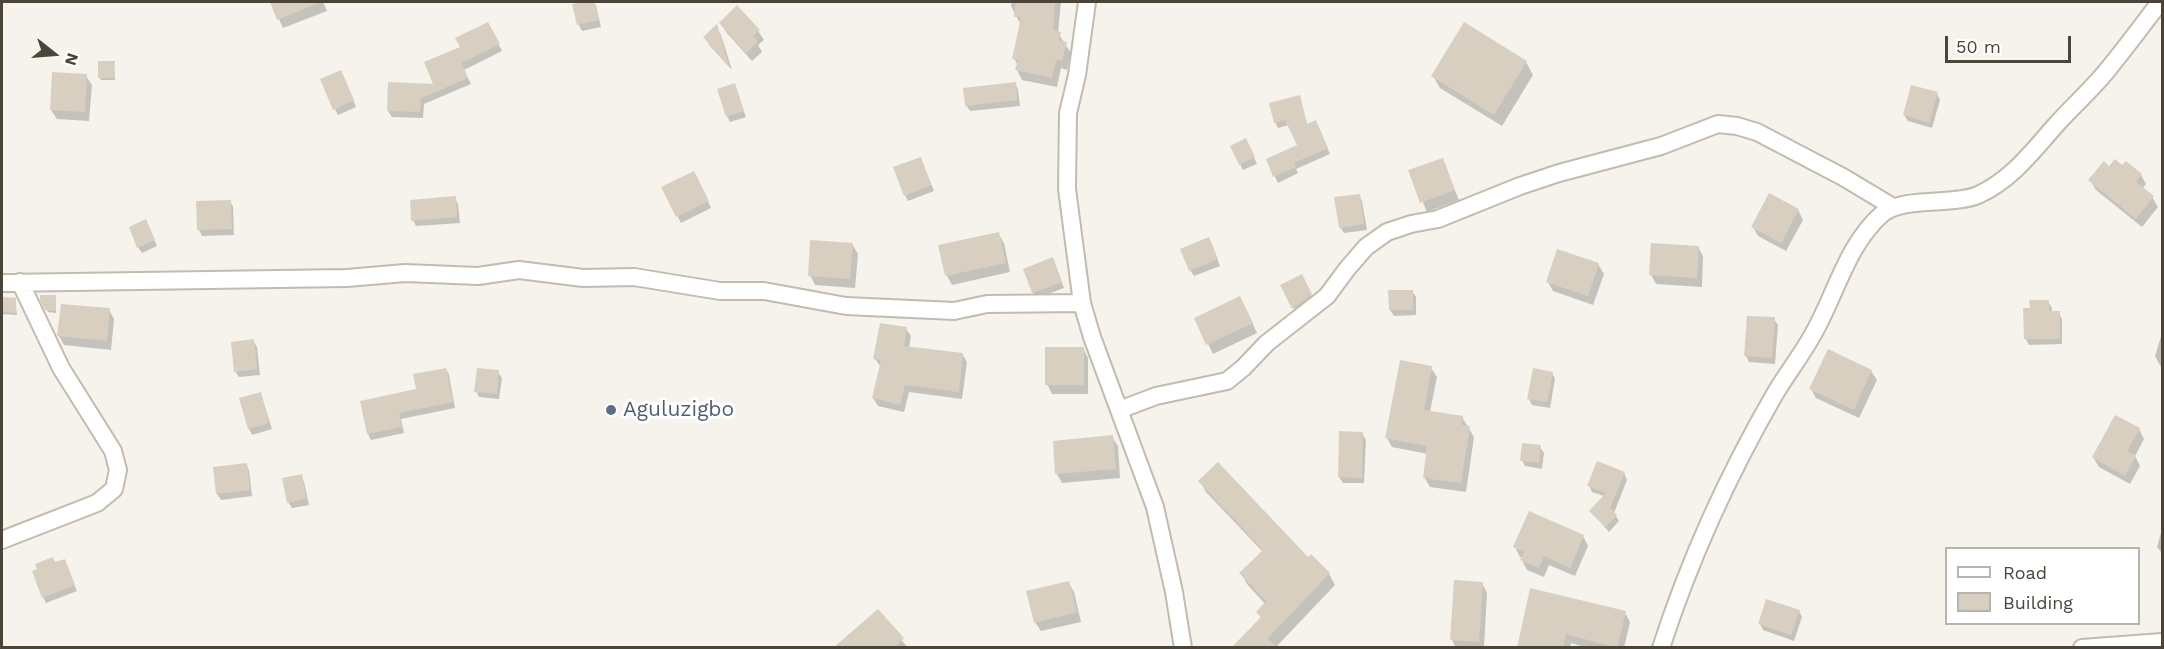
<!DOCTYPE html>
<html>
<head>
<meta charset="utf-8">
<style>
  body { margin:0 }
  #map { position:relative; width:2164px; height:649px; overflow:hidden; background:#f6f3ec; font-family:"Work Sans",sans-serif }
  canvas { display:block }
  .frame { position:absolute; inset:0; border:3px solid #4b4439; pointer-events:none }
  .legend { position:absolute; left:1945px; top:547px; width:195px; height:78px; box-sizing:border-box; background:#fff; border:2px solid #b7b4b0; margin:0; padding:8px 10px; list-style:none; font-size:18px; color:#4b4439 }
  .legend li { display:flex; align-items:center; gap:12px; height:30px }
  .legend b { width:30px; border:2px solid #b7b4b0 }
  .north { position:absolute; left:24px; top:24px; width:60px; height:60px; -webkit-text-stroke:4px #fff; paint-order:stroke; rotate:107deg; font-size:16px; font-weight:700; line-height:24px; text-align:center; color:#4b4439 }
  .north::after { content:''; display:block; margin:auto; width:21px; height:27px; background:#4b4439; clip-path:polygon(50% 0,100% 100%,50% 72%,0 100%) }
  .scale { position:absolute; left:1945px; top:36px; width:126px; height:27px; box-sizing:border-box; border:3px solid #4b4439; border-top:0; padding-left:8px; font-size:18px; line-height:21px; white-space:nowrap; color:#4b4439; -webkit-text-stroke:4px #fff; paint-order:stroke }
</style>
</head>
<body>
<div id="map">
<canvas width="2164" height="649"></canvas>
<div class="frame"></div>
<ul class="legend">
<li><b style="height:8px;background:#fff"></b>Road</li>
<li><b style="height:16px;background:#d8cfc1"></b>Building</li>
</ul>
<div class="north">N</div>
<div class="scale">50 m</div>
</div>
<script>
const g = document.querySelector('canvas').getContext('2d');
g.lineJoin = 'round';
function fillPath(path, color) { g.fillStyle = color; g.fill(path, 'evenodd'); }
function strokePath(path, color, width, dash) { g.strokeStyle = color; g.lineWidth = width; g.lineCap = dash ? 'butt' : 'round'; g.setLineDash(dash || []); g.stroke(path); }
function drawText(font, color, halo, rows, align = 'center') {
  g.font = font + ' "Work Sans",sans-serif'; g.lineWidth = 6; g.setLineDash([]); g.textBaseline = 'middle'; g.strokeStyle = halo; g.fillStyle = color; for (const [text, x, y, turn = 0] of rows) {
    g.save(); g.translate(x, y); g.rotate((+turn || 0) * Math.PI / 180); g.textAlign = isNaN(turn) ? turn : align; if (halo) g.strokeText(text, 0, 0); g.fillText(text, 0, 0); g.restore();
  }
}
fillPath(new Path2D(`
  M271,2h52l4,9 -44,17z
  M588,2h6l2,4 5,21 -19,4 -3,-6 -5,-20z
  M1012,2h49l-3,31 13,20 -4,17 -6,-2 -4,19 -35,-7 -5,-10 1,-4 -4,-8 7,-33 -10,-19z
  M721,23l37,8 6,9 -6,5 4,7 -10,9 -26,-29z
  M716,27l5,8 11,35 -22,-24 -5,-9z
  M491,30l11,21 -38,19 7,14 -47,20 -1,14 -31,-1 -4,-6 47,-25 27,-38z
  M1526,62l7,13 -31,51 -62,-38 -7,-12z
  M114,63l1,17h-14l-2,-3z
  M86,76l6,9 -3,36 -32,-2 -6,-9z
  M344,77l12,30 -18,8 -3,-6z
  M1015,83l3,7 2,16 -50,5 -4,-6z
  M734,85l12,32 -16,5 -3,-6z
  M1937,94l3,6 -8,28 -24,-7 -4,-6z
  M1299,97l9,29 11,2 11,26 -34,15 2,4 -20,10 -11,-23 32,-14 -10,-21 -11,3 -3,-6z
  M1249,146l8,18 -14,6 -3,-6z
  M1442,160l17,40 -32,12 -17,-41z
  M923,164l11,27 -26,10 -3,-6z
  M2123,167l18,8 5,9 -4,5 10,8 6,10 -16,20 -46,-37 -6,-10 19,-12z
  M697,178l14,30 -30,15 -18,-35z
  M1359,195l3,6 5,29 -23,3 -4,-6z
  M455,198l3,6 2,19 -44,3 -3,-6z
  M230,201l3,6 1,28 -32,1 -3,-6z
  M1798,210l5,10 -17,31 -28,-15 -5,-9z
  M149,227l8,19 -15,7 -4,-6z
  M998,233l6,10 6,29 -58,13 -5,-9 -7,-30z
  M852,244l6,10 -3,34 -40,-3 -5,-10z
  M1212,245l8,21 -26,10 -4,-6z
  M1698,247l5,9 -1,31 -46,-3 -5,-9z
  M1053,259l11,29 -27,10 -4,-6z
  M1598,264l6,10 -11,31 -40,-14 -5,-9z
  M1301,276l13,25 -17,13 -15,-29z
  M1412,291l4,6v18l-22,1 -4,-6z
  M55,297l1,16 -8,-1 -6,-12z
  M2,299l13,1 2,15 -15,-1z
  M2048,302l4,6v5h7l3,6v25l-33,1 -4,-7 6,-29z
  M1245,307l12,26 -44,21 -17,-35z
  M109,310l5,9 -3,31 -47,-5 -5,-9z
  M1774,319l4,6 -3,39 -26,-2 -3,-6z
  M906,329l5,7 -2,12 53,6 5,8 -5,37 -53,-7 -5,20 -26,-6 -5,-8 8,-31 -6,-8z
  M2162,333v36l-7,-13z
  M253,341l4,6 3,28 -21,2 -4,-6z
  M1083,348l5,10v36h-36l-5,-10z
  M1431,368l6,9 -7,35 32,5 12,20 -8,55 -36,-5 -6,-10 4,-23 -36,-7 -5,-9z
  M446,369l3,6 6,33 -54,11 3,14 -33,7 -3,-6 -7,-32 57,-12z
  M1871,371l6,9 -18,38 -43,-20 -5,-9z
  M498,372l4,6 -3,21 -20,-2 -3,-6z
  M1552,373l3,6 -5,29 -18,-3 -3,-6z
  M261,394l11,35 -20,6 -3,-6z
  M2139,429l5,10 -9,17 5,10 -10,18 -31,-17 -6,-10z
  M1362,433l4,7 -2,43h-21l-4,-6z
  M1112,437l6,9 2,32 -58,5 -5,-9z
  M1540,447l4,6 -2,16 -17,-3 -3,-6z
  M246,464l3,6 3,26 -31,4 -4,-6 -3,-26z
  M1624,473l3,7 -13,33 5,8 -10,11 -18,-21 13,-15 -12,-4 -3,-7z
  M301,476l3,6 5,23 -17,3 -4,-6z
  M1200,481l129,93 6,11 -60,63h-42l28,-30 -3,-6 7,-8 -18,-20 -6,-11 22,-21 -57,-60z
  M2162,529v24l-5,-6z
  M1583,536l5,10 -13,30 -26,-11 -5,12 -17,-7 -5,-10 1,-2 -3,-1 -5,-10z
  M64,560l13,31 -31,12 -3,-6 12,-33z
  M1068,582l6,10 7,30 -40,9 -6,-9z
  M1482,583l5,10 -3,55h-28l-4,-8z
  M878,611l30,37h-62z
  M1799,611l3,6 -8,24 -31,-11 -3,-6z
  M1625,613l5,9 -6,26h-36l-17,-5 -1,5h-51z`), '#0003');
fillPath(new Path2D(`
  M270,2h51l-44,18z
  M581,2h13l5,18 -22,5 -5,-21z
  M1016,2h39l-2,28 8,2 -2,8 8,2 -5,19 -6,-1 -4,18 -37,-8 3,-10 -6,-1 9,-42h-7z
  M737,5l23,25 -7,6 5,6 -12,11 -27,-30z
  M488,22l12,22 -38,19 6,15 -47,20 -1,14 -33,-1 1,-29 45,2 -9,-22 36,-15 -5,-9z
  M1464,22l63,39 -33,54 -63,-39z
  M717,24l12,42 -26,-29z
  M98,61h17l-1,17h-16z
  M341,70l13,30 -21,10 -13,-31z
  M52,72l35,2 -2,38 -35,-2z
  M1016,82l1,18 -52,6 -2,-18z
  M735,83l9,28 -18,6 -9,-28z
  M1911,85l27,7 -9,31 -26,-8z
  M1300,95l7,29 9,-4 12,28 -34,15 2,4 -23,10 -7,-18 31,-14 -12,-25 -11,3 -5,-20z
  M1246,138l9,19 -16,8 -9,-19z
  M921,157l10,28 -27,11 -11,-29z
  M1443,158l12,32 -35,13 -12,-33z
  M2115,159l7,6 4,-4 16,13 -6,8 18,14 -18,23 -48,-39 16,-19 5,5z
  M694,171l15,30 -33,16 -15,-30z
  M1769,193l30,16 -18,34 -30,-16z
  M1360,194l4,30 -25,4 -5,-31z
  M456,196l1,21 -46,4 -1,-21z
  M231,200l1,29 -35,1 -1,-29z
  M146,219l9,21 -18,8 -8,-21z
  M999,232l7,31 -61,13 -7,-31z
  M1209,237l9,22 -29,12 -9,-22z
  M810,240l43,3 -3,36 -42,-3z
  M1651,243l48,3 -2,32 -48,-3z
  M1557,249l42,14 -11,33 -42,-14z
  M1053,257l9,25 -30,11 -9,-24z
  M1302,274l10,20 -20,15 -12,-24z
  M1388,290h25v20h-24z
  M40,295h16v16l-11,-1 -5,-10z
  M1240,296l13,27 -47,22 -12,-27z
  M2,297l14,1v15l-14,-1z
  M2029,300h20v11h11v28h-36l-1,-31h7z
  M61,304l49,4 -3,33 -50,-5z
  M1747,316l28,1 -3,41 -28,-2z
  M880,323l27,4 -3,19 59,7 -4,39 -54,-7 -5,20 -28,-7 9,-38 -8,-1z
  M254,339l3,30 -23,3 -3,-30z
  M1045,347h39v38h-39z
  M1828,349l44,21 -18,40 -45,-21z
  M1400,360l32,6 -8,44 39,6 -1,9 8,1 -9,57 -38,-5 4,-32 -42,-8z
  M446,368l7,34 -54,11 3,14 -35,7 -7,-33 56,-12 -3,-15z
  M477,368l22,2 -2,24 -23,-2z
  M1533,368l20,4 -6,30 -20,-3z
  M261,392l8,31 -21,6 -9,-31z
  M2115,415l25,13 -13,23 9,5 -11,20 -33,-19z
  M1339,431l24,1 -1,46 -24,-1z
  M1113,435l3,34 -61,5 -2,-33z
  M1522,443l19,2 -2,18 -19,-2z
  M1597,461l28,11 -15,36 7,7 -12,12 -16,-16 17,-18 -19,-7z
  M1218,462l90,95 3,-3 19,19 -62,65 9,10h-46l30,-31 -5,-5 10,-11 -27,-28 24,-23 -65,-69z
  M247,463l3,27 -34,4 -3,-27z
  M302,474l4,25 -19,4 -5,-25z
  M1529,511l55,24 -14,33 -26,-12 -5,12 -19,-8 4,-8 -11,-5z
  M53,557l2,5 10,-3 10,26 -33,13 -10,-27 5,-2 -2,-5z
  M1454,580l29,2 -4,60 -29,-2z
  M1069,581l8,31 -43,11 -8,-32z
  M1530,588l96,23 -9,37 -51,-14 -3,14h-46z
  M1766,599l34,11 -9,25 -33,-11z
  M878,609l26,29 -10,10h-61z`), '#d8cfc1');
const minor = new Path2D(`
  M1087,2l-10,73 -9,38 -1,76 15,114 10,34 63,170 19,85 9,56
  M2,283l345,-5 58,-5 73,3 41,-6 64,8 51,-1 86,14h44l82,15 108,5 33,-7 95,-1
  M1119,410l37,-14 71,-15 16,-13 24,-25 60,-47 20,-27 19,-22 21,-15 24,-8 27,-5 82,-33 39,-13 102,-27 57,-22 19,2 20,6 86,45 50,30
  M2,540l95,-37 17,-14 4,-19 -5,-19 -52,-83 -41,-86
  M1661,648c29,-90 68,-175 115,-256 14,-23 31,-44 43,-69 19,-37 31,-81 63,-109 21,-18 70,-8 96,-19 33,-15 54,-43 77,-69 16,-18 34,-34 50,-53 19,-23 37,-47 55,-71
  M2082,648l80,-6`);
strokePath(minor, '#c2bbae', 20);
strokePath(minor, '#fff', 16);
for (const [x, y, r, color] of [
  [611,410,6,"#5c6f8a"]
]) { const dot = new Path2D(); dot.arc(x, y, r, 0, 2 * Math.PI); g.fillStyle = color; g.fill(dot); strokePath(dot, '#fff', 2); }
drawText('21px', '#4e5e75', '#fff', [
  ["Aguluzigbo",623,410]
], 'left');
</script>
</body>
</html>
